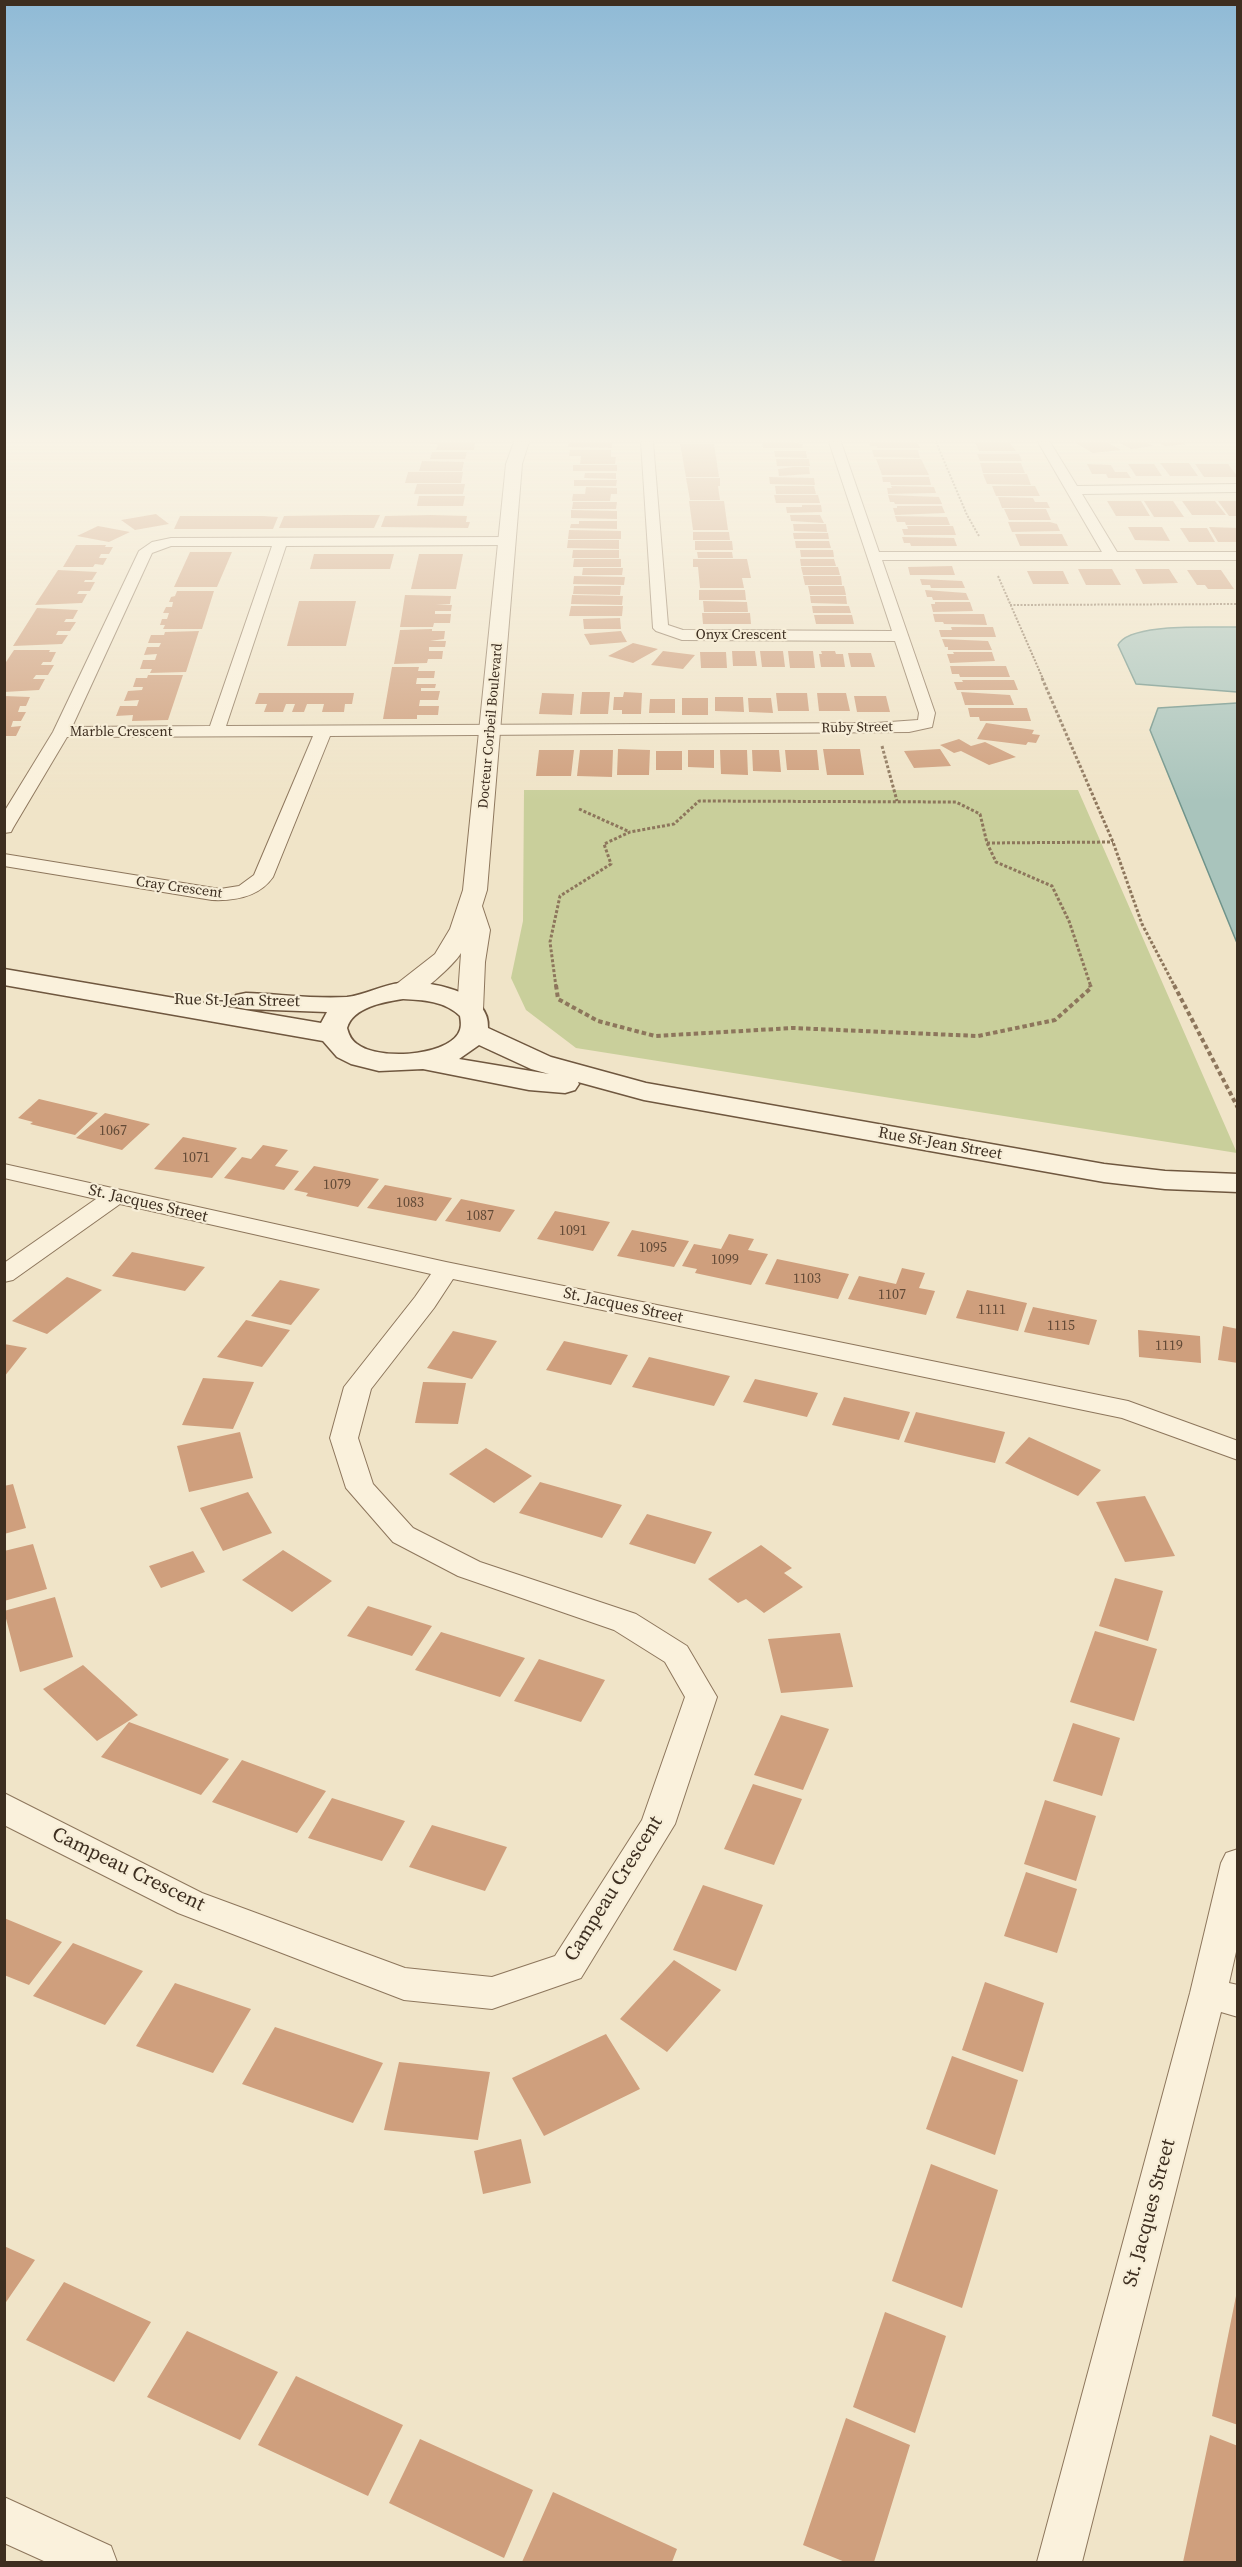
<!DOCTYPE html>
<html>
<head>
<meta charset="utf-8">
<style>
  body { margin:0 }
  #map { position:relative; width:1242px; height:2567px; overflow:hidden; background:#f0e4c8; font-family:"Source Serif 4",serif }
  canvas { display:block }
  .frame { position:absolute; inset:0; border:6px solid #3d2e20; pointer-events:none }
</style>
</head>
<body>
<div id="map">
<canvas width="1242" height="2567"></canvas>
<div class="frame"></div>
</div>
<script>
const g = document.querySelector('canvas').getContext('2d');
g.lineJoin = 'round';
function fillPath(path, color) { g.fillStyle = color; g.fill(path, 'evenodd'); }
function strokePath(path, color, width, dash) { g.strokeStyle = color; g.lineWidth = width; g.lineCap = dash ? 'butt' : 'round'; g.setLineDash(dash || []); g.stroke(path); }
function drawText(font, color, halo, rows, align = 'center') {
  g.font = font + ' "Source Serif 4",serif'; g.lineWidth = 4.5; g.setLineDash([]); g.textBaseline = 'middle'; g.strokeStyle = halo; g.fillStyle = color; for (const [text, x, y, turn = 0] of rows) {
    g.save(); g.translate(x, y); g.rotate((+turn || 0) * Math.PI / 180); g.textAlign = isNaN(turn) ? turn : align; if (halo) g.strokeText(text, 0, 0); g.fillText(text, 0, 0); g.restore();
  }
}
fillPath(new Path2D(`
  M524,790h554l159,363 -661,-105 -50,-38 -15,-32 12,-57z`), '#c9cf9b');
const water = new Path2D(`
  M1237,627v65l-101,-8 -18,-39c11,-23 95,-17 119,-18z
  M1237,703h1l-1,240 -87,-213 8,-22z`);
fillPath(water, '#a9c4bc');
strokePath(water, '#6f938a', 1.5);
fillPath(new Path2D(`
  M430,442h45l-1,8h-38l2,-6h-8z
  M569,442h43v6l-44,-1z
  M762,442h32l8,2 1,4h-40z
  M869,442h48l3,6h-43v-2h-7z
  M975,442h34l7,9h-37z
  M1074,442h33l14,8 -28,3z
  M1118,442h26l9,4 -22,3z
  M1157,442h25l4,2 -21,2z
  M680,444h34l5,33h-33z
  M570,450h41v7h5l-1,7h-35l1,-8h-12z
  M872,450h46l2,8 -46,-1z
  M774,451h32l1,7 -32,-1z
  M432,452h35l-2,7h-35z
  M977,454h42l3,7h-42z
  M776,459h33l1,7h-33z
  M876,459h45l8,16h-47z
  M422,461l42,1 -2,9h-43z
  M980,463h41l4,10h-42z
  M1160,463h29l9,13h-28z
  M1087,464l24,1 4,7h12l4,6h-23l-2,-4h-14z
  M1128,464h26l8,12h-26z
  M1195,464h33l10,13h-34z
  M573,465h44v6h-44z
  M793,467h16l1,7 -31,2 -1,-7z
  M408,472h55l-2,11h-56z
  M585,473h31v6l-32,-1z
  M983,474h44l4,11 -44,-1z
  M769,477l45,1 1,7 -45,-1z
  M882,477h47l2,8h-40l-1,-3h-7z
  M686,478h34v8h-2l2,14h-30z
  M574,480h43l-1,6h-42z
  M417,484h48l-2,10h-49z
  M775,486h39l2,8h-40z
  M891,486l43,1 2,6 -48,1 -1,-6h5z
  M992,486h43l5,10h-44z
  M586,487l31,1v6h-6l-1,7h-38l1,-7h12z
  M774,495h44l2,8h-44z
  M888,495l51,2 3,7h-47l-1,-2h-4z
  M419,496h46l-2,10h-46z
  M998,497l35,1 2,4h12l3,6h-48z
  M689,501h35l4,29h-35z
  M1107,501h34l9,15h-34z
  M1144,501h29l11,16h-30z
  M1182,501h33l11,14h-34z
  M1218,501h20v15h-9z
  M573,502h44l-1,7h-44z
  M802,505h19l1,7 -35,1 -1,-6h16z
  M897,506h45l3,7 -50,2 -2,-7h4z
  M1004,509h42l5,11h-42z
  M571,510l46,1v8l-46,-1z
  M156,514l13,10 -34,6 -14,-10z
  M345,515h35l-6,13h-95l5,-12z
  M431,515l36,1 -1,6h4l-2,6 -87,-1 4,-11z
  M790,515h30l4,8 -33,-2z
  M180,516h83l15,1 -5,12h-99z
  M895,516l52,1 3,8h-44l-1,-3h-8z
  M579,521h38v8l-47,-1 1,-4h8z
  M1008,522h42l7,2 3,7 -48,1z
  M793,524h33l1,8 -33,-1z
  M98,526l32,6 -21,10 -32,-6z
  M907,526h46l3,9h-52l-2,-6h6z
  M1128,527h34l8,14 -35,-1z
  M1209,527l29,1v14h-20z
  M1180,528h27l8,14h-26z
  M569,530l52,1v8h-53z
  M693,532h36l1,8h-37z
  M793,533h35l1,6h-35z
  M1015,534h47l6,12h-48z
  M902,537l52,1 3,8h-46l-1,-3h-6z
  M568,540h51v9l-52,-1z
  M695,541h37l1,9h-38z
  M795,541h34l2,7h-35z
  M76,545h30l-1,2h8l-4,7h-8l-2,4h8l-4,7 -8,-1 -2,3h-30z
  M573,550h46v8h-47z
  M800,550h33l1,7h-33z
  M190,552h42l-15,35h-43z
  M697,552h35l1,6h-35z
  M314,554h80l-4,15h-80z
  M419,554h44l-7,35h-45z
  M574,559h47v8h-48z
  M693,559h54l4,19h-9l2,10h-44l-2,-21h-5z
  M800,559h34l2,7h-35z
  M952,566l3,9h-45l-2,-8z
  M801,567h37l2,8h-37z
  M583,568h40l-1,7h-40z
  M1078,569h34l9,16h-35z
  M1135,569h34l9,14 -35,1z
  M58,570l39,2 -5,8h-7l-1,2h11l-5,9h-11l-2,3h10l-5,9 -47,2z
  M1187,570h34l13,19h-26l-3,-4h-8z
  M1027,571h36l6,13h-36z
  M574,576l51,1 -1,8 -51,-1z
  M803,576h38l1,9h-37z
  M920,579l42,2 3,7h-34l-1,-3h-8z
  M574,586h47l-1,9 -47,-1z
  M808,586h36l2,9h-36z
  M699,590h46l1,10h-47z
  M925,590l41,3 3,7h-36l-1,-3h-5z
  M177,591h37l-12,38h-39l2,-4h-5l2,-6h5l2,-6h-6l3,-6h6l1,-5h-4l2,-5 4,-1z
  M405,595l46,1 -1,8 -14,1h16l-1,6h-16v3h16l-1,9h-16l-1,4h-33z
  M572,595l51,1 -1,9 -51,-1z
  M810,596h36l1,8 -36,-1z
  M299,601h57l-10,45h-59z
  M703,601l44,1 1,10h-44z
  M935,602h35l3,9 -40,1 -2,-8h4z
  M571,606h52l-1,10h-53z
  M812,606h37l2,7h-38z
  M37,608l41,2 -5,9h-7l-2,3h12l-6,9h-12l-2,4h12l-6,9 -49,2z
  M702,613h48l1,11h-48z
  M933,614h51l3,11 -43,-1 -1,-2h-8z
  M814,615h38l2,9h-38z
  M620,618l1,11h-37l-1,-10z
  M951,627h42l3,10h-55l-2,-7h13z
  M432,629v2h13l-1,8 -14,2h16l-1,6h-16v4h14l-1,8h-14l-1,4 -33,1 6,-34z
  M199,631l-13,41 -36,1 2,-4h-12l3,-9h12l2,-6 -13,1 3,-8h12l2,-4h-13l3,-8h13l1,-3z
  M621,631l6,11 -37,3 -6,-11z
  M942,639l46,2 4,9h-44v-3h-3z
  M633,643l25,6 -25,14 -25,-7z
  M14,650h36l-1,2h7l-5,10h-8l-2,3h13l-6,10h-12l-3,4h12l-6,11 -35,2v-27z
  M663,651l32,4 -12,14 -32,-4z
  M732,651h23l2,15h-24z
  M760,651h23l2,16h-23z
  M788,651h25l2,17h-25z
  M821,651h14l1,3h7l2,13h-24l-2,-13h3z
  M700,652h26l1,16h-26z
  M953,652h39l3,9 -45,2 -3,-9h7z
  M848,653h23l4,14h-24z
  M950,666h56l4,11h-50l-1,-3h-7z
  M392,667h27l-1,4h17l-1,7h-17l-1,6h20l-1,4h-14v3h19l-2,9h-18l-1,6h20l-1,9h-21v4h-34z
  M148,675h35l-15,45 -36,1 1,-6 -17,1 4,-10h17l2,-6 -15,1 4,-10 14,-1 1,-3h-10l3,-9h11z
  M962,680h52l4,10h-61l-3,-8h9z
  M582,692h28l-2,22h-28z
  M624,692l18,1 -1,21h-19v-4h-9l1,-13h9z
  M961,692l49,3 4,10h-49z
  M259,693h95l-2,11h-7l-1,8h-22l2,-8h-17l-3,8h-12l3,-8h-9l-3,8h-19l3,-8h-12z
  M542,693l32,1 -2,21 -33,-1z
  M776,693h31l2,18h-31z
  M817,693h29l4,18h-31z
  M4,696l26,1 -4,9h-6l-2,6h8l-5,9h-8l-2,6 10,-1 -5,10h-10l-2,4z
  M854,696h32l4,16h-33z
  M715,697h28l1,15 -29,-1z
  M682,698h26v17h-26z
  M748,698h23l2,15 -24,-1z
  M650,699h25v14h-26z
  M968,708h59l4,13h-51l-1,-4h-9z
  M986,723l48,7 -2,4 8,1 -4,8 -8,-1 -2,3 -49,-6z
  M959,739l12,7 14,-4 31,15 -27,8 -28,-14 -7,2 -14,-8z
  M618,749l32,1 -1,25h-32z
  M823,749h37l4,26h-37z
  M940,749l11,17 -37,2 -10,-17z
  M539,750h35l-3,26h-35z
  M580,750h33l-1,27 -35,-1z
  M688,750h26v18l-26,-1z
  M720,750h27l1,25 -27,-1z
  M752,750h27l2,22 -28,-1z
  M785,750h32l2,20h-32z
  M656,751h26v19h-26z
  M39,1099l59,14 -23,22 -45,-11 3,-2 -15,-4z
  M105,1113l45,11 -28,26 -46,-12z
  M183,1137l54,11 -25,30 -58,-9z
  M263,1145l25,5 -13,16 24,5 -15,19 -60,-12 18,-21 9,2z
  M314,1166l65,13 -21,28 -52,-11 2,-3 -14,-3z
  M385,1185l67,13 -16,23 -69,-13z
  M461,1199l54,11 -15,22 -55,-11z
  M555,1211l55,11 -17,29 -56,-12z
  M632,1230l57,11 -15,26 -57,-11z
  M729,1234l25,5 -6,11 20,4 -17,31 -56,-12 2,-4 -15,-3 12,-22 27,5z
  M132,1252l73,15 -20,24 -73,-15z
  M777,1259l72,15 -11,25 -73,-15z
  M902,1268l23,5 -6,15 16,3 -9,24 -78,-16 11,-23 37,8z
  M67,1277l35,13 -55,44 -35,-13z
  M280,1280l40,9 -29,36 -40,-9z
  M967,1290l60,13 -9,28 -62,-13z
  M1033,1307l64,13 -8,25 -65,-13z
  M246,1320l44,10 -28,37 -45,-10z
  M1223,1326l15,3v34l-20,-3z
  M1138,1330l62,6 1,27 -62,-6z
  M453,1331l44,10 -25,38 -45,-11z
  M564,1341l64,14 -17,30 -65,-15z
  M4,1344l23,4 -23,29z
  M649,1357l81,19 -16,30 -82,-19z
  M203,1378l51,4 -21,47 -51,-4z
  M755,1379l63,14 -11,24 -64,-15z
  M423,1382l43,1 -8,41 -43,-1z
  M844,1397l66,15 -11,28 -67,-15z
  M916,1412l89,20 -10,31 -91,-21z
  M240,1432l13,46 -64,14 -12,-46z
  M1029,1437l72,33 -23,26 -73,-33z
  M486,1448l46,28 -38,27 -45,-29z
  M540,1482l82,23 -20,33 -83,-25z
  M13,1484l13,44 -22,6v-48z
  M248,1492l24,41 -49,18 -23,-43z
  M1145,1496l30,60 -50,6 -29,-60z
  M647,1514l65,18 -17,32 -66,-20z
  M33,1544l14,45 -43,12v-50z
  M761,1545l31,23 -8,5 19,14 -39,26 -18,-14 -8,4 -30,-24z
  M283,1550l49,31 -40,31 -50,-32z
  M193,1551l12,21 -44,16 -12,-22z
  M1115,1578l48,13 -15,50 -49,-15z
  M55,1597l18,60 -53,15 -16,-61z
  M368,1606l64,20 -20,30 -65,-20z
  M1095,1631l62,18 -23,72 -64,-19z
  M441,1632l84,26 -25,39 -85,-27z
  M840,1633l13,54 -72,6 -13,-54z
  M539,1659l66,21 -24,42 -67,-21z
  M83,1665l55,50 -41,26 -54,-52z
  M781,1715l48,14 -26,61 -49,-15z
  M129,1722l100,37 -28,36 -100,-38z
  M1073,1723l47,15 -18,58 -49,-15z
  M242,1760l84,31 -29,42 -85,-31z
  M753,1784l49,15 -28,66 -50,-16z
  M332,1798l73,23 -23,40 -74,-23z
  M1045,1800l51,16 -20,65 -52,-17z
  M432,1825l75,22 -22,44 -76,-24z
  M1026,1872l51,17 -20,64 -53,-17z
  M703,1885l60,20 -27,66 -63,-21z
  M4,1918l58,24 -33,43 -25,-10z
  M73,1943l70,28 -38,54 -72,-29z
  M674,1960l47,30 -54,62 -47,-33z
  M985,1982l59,21 -21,69 -61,-22z
  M175,1983l76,26 -38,64 -77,-27z
  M275,2027l108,36 -30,60 -111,-39z
  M606,2034l34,55 -96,47 -32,-58z
  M952,2056l66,24 -23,75 -69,-26z
  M399,2062l91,10 -12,68 -94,-10z
  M521,2139l10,44 -48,11 -9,-43z
  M931,2164l67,26 -36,118 -70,-27z
  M4,2246l31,14 -31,45z
  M64,2282l87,40 -37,60 -88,-42z
  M1236,2296h2v129l-26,-9z
  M885,2312l61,24 -31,97 -62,-26z
  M187,2331l91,41 -38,68 -93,-43z
  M296,2376l107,49 -35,71 -110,-51z
  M846,2418l64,27 -36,117h-29l-42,-17z
  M1210,2435l28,11v116h-55z
  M420,2439l113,51 -29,68 -115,-55z
  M553,2492l124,57 -5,13h-150z`), '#cf9f7d');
const minor = new Path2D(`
  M641,442h12l15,183 15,5 209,1 -63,-189h12l38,110h223l-64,-110h12l27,44 161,-2v8l-156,2 35,58h121v8h-356l53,153 -3,14 -23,5 -579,4 -57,141c-14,20 -38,24 -61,23l-208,-34v-12l216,35 19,-3 15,-11 59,-139 -246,1 -54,91 -2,4 -7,1v-21l49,-80 86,-181 13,-9 19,-4 336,-1 7,4 -7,4 -221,1 -60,180 650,-3 42,-3 1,-7 -24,-72 -213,-1 -26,-9 -3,-3zM171,546h101l-62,180 -138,1 80,-174z
  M4,1164l442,98 682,139 110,40v19l-116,-42 -669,-139 -19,29 -63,81 -13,49 15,46 40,44 67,34 156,52 51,32 30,51 -42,127 -94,154 -89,31 -88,-9 -13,-5 -213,-82 -174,-88v-32l198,100 203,75 87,9 63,-21 87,-136 43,-123 -20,-35 -51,-32 -156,-54 -65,-34 -47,-54 -16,-50 14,-51 71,-90 16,-23 -311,-70 -107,76 -9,2v-19l92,-64 -92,-21z
  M1238,1849v94l-9,40 9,2v32l-17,-5 -139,550h-45l153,-569 31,-130 5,-10z
  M4,2497l107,49 6,16h-71l-42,-19z`);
const tertiary = new Path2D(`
  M514,442h15l-7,22 -35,426 -5,16 8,24 -5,32 -2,48 -4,6 -9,2 -9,-2 -4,-6 4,-57c-7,12 -43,45 -57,46 -2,0 -9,-2 -10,-3l-4,-5 4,-5 41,-32 15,-25 13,-39 43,-426z`);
const secondary = new Path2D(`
  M4,969l317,54 6,-11 -81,-3 -10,-2 -4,-6 4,-6 10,-2c33,1 68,6 101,4 18,-2 35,-12 53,-14 28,-3 91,8 88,45l63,29 95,26 458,81 61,7 73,3v18l-73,-3 -61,-7 -460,-82 -66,-18 1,2 -4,6 -10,3 -36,-3 -106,-21 -44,2 -28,-7 -14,-7 -14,-16 -319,-56zM403,999c20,1 42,2 57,17 1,6 2,12 -2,18 -15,23 -81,26 -101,10 -6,-4 -8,-9 -10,-16 6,-21 37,-26 56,-29zM479,1045l52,24 18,5 -90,-15z`);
strokePath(minor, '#8d765c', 2);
strokePath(tertiary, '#8d765c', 2);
strokePath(secondary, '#6f573f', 3);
strokePath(new Path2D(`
  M936,442l31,73 12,21
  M998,576l45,103
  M1010,605l228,-1`), '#8d765c', 2, [2, 1.5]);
strokePath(new Path2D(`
  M1042,678l71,164 29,82 33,63
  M882,746l15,55
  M579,809l51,23
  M987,843l126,-1
  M556,987l-6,-45 10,-46 51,-32 -7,-20 26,-12 44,-8 25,-23 257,1 24,12 7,29 9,19 56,24 17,35 22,66`), '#8d765c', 3, [3, 2]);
strokePath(new Path2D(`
  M556,985l2,14 40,22 57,15 138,-8 185,8 77,-16 36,-32 -1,-3
  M1174,985l64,123`), '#8d765c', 4, [4.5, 3]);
fillPath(minor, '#faf1dc');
fillPath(tertiary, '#faf1dc');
fillPath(secondary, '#faf1dc');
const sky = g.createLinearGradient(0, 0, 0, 801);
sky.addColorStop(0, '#8fbad6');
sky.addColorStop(0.55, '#f8f3e6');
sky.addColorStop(1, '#f8f3e600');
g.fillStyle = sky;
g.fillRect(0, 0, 1242, 801);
drawText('14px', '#3d2e20', '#f7eed8', [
  ["Onyx Crescent",741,635],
  ["Docteur Corbeil Boulevard",491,726,-85],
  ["Ruby Street",857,728,-1],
  ["Marble Crescent",121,732],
  ["Cray Crescent",179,888,8]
]);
drawText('14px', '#624a37', null, [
  ["1067",113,1131],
  ["1071",196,1158],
  ["1079",337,1185],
  ["1083",410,1203],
  ["1087",480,1216],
  ["1091",573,1231],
  ["1095",653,1248],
  ["1099",725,1260],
  ["1103",807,1279],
  ["1107",892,1295],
  ["1111",992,1310],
  ["1115",1061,1326],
  ["1119",1169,1346]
]);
drawText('16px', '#3d2e20', '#f7eed8', [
  ["Rue St-Jean Street",237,1001,1],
  ["Rue St-Jean Street",940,1144,10],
  ["St. Jacques Street",148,1204,13],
  ["St. Jacques Street",623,1306,12]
]);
drawText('20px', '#3d2e20', '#f7eed8', [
  ["Campeau Crescent",128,1870,26],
  ["Campeau Crescent",614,1889,-58],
  ["St. Jacques Street",1150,2213,-75]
]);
</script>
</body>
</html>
